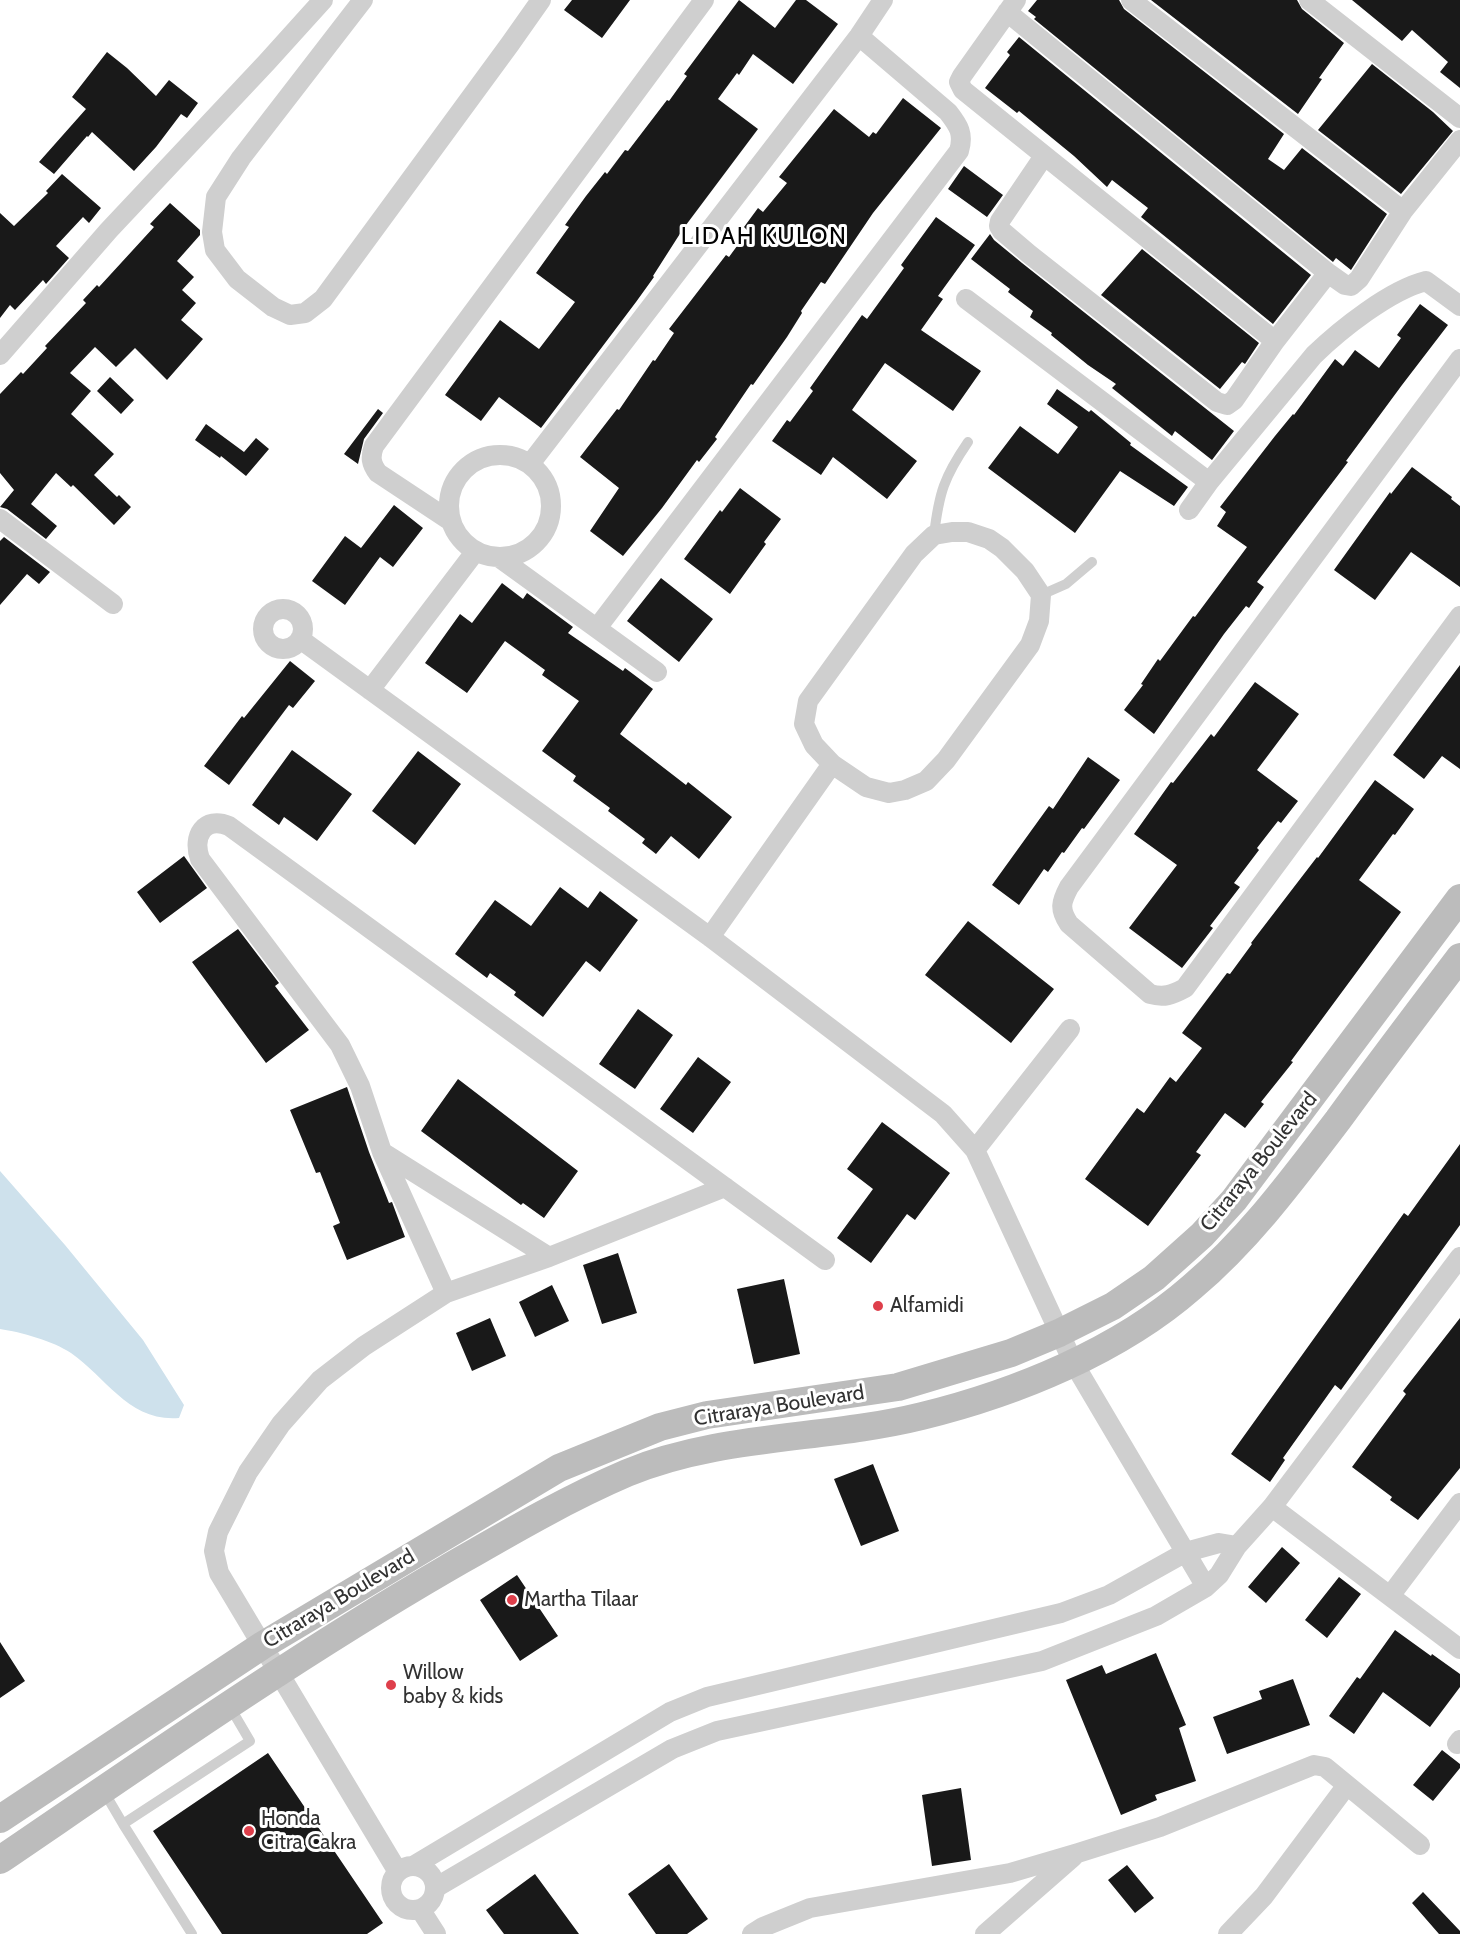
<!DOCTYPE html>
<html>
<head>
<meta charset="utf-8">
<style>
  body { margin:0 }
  canvas { display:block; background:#fff }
</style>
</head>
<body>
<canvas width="1460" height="1934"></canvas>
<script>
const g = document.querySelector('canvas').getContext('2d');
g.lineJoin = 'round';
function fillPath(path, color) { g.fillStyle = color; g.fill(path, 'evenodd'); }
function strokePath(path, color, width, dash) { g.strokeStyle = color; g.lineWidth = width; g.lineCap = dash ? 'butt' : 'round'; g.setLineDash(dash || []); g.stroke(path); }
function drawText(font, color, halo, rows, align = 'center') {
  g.font = font + ' Cabin,sans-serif'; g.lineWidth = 6; g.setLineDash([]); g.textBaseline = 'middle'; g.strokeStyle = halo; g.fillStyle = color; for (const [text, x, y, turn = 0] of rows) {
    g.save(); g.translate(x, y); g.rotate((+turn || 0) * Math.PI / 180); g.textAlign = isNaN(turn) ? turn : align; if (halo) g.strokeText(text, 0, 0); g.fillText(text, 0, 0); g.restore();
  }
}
fillPath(new Path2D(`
  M0,1171l65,74 78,95 41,65 -5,13c-50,4 -72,-40 -108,-65 -18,-12 -50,-21 -71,-24z`), '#cee1ec');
fillPath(new Path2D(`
  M572,0h58l-28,38 -38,-28z
  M739,0l36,28 21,-28h10l32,24 -45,60 -40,-30 -14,21 -2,-2 -19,26 40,30 -75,100 -30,47 1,1 -18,25 -95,126 -42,-31 -18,24 -36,-26 55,-75 39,29 36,-47 -39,-29 33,-46 -4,-2 21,-29 19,-24 2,2 18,-24 3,1 39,-51 2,1 18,-25 -3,-2z
  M1037,0h82l5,9 160,125 -16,25 16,11 18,-22 85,66 -36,56 -15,-12 -3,4 -299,-243 2,-2 -8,-6z
  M1151,0h146l5,9 42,34 -25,35 3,1 -24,35z
  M1352,0h108v88l-20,-16 8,-10 -36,-32 -10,11z
  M1019,37l292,238 -38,49 -132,-107 7,-9 -36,-28 -5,7 -33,-31 -55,-45 -2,2 -32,-25 25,-33 -3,-3z
  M107,52l20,16 29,28 13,-16 29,23 -11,15 -6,-4 -25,33 -22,24 -42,-39 -4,5 -1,-1 -33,38 -15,-12 47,-53 -14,-12z
  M1372,64l61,48 20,19 -52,63 -83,-64z
  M903,98l38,30 -68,85 -48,71 -4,-2 -20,29 1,2 -15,24 -34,48 -2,-1 -36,53 2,2 -18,23 -2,-2 -35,48 -39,48 -33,-25 29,-43 -39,-31 37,-48 2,1 34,-50 2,1 19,-28 -5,-4 57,-74 3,2 19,-26 -4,-4 14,-19 5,4 24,-29 -8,-6 55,-68 35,28 4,-5 3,2z
  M964,166l39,29 -16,22 -39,-28z
  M62,174l39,34 -12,15 -6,-6 -27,29 13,12 -23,26 -3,-4 -28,30 -5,-5 -10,13v-105l14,13 34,-33 -2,-2z
  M170,203l30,27v5l-23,26 17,16 -12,13 14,13 -15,17 22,19 -36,41 -32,-32 -19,19 -21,-20 -25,26 21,18 -20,23 43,40 -20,21 23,22 2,-2 12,12 -17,18 -41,-40 -2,2 -15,-14 -25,31 26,22 -11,13 -39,-30 -7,-2 14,-17 -14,-17v-79l21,-22 2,2 24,-26 -2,-2 41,-43 -3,-3 14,-15 2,2 55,-60 -4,-3z
  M936,217l39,28 -37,51 5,3 -22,31 60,41 -28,40 -68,-48 -33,47 65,51 -30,38 -54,-42 -12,18 -49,-34 15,-21 3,2 23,-31 -3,-3 52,-73 5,4 37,-51 -3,-3z
  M990,234l4,6 28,23 212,168 -22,29 -37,-29 -3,5 -60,-48 4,-4 -28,-19 -37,-30 1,-2 -22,-16 3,-6 -25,-19 2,-3 -39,-30z
  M1142,249l117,94 -14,21 -3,-2 -22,27 -119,-94z
  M1420,304l28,21 -46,60 -56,76 2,1 -91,120 7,5 -15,21 -3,-2 -22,28 -70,100 -30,-24 19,-25 -2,-1 17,-25 2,2 33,-45 2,1 52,-70 -30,-21 9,-14 -6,-5 55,-71 18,-22 1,1 41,-56 8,7 12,-16 24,18 22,-30 -4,-3z
  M110,377l24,23 -13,14 -24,-23z
  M1057,389l32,23 2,-2 40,33 -1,2 58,42 -14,19 -54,-35 -45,62 -87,-65 32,-42 38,28 20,-27 -31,-23z
  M378,409l5,4 -19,26 -6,25 -14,-10z
  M206,424l38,28 12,-14 13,11 -23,27 -25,-20 -1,2 -25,-18z
  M1412,467l40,30 -1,2 9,7v81l-49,-35 -36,48 -41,-30 56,-78 1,2z
  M740,488l41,31 -17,23 2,2 -36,50 -46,-35 36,-49 2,2z
  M394,505l29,23 -30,39 -13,-10 -35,48 -33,-24 33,-45 16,12z
  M4,537l46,35 -11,12 -12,-10 -27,31v-64z
  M661,578l52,41 -34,43 -52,-41z
  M502,583l21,16 4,-6 46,34 -5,6 55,38 2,-3 28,21 -33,45 66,51 2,-3 44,35 -33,42 -28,-23 -15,18 -14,-11 3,-4 -37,-28 2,-3 -37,-27 3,-5 -34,-25 37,-50 -37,-26 3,-5 -40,-29 -38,52 -42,-30 35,-49 12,9z
  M290,661l25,20 -22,27 -4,-3 -60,80 -25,-19 38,-50 2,2z
  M1460,665v104l-18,-13 -18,23 -31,-24z
  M1255,682l44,32 -42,56 41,31 -17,22 -3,-2 -21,27 2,2 -25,33 6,4 -30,39 3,2 -31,40 -53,-40 48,-63 -43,-31 37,-52 2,1 38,-49 3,3z
  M292,750l60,44 -35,47 -33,-24 -5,8 -27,-20z
  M418,751l43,33 -46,61 -43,-34z
  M1088,757l32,23 -36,49 -2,-1 -18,25 -2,-1 -14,20 -4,-3 -25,36 -27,-20 57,-79 4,3z
  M1375,780l39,29 -19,26 -2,-1 -34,46 42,32 -110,149 2,1 -32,40 3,2 -19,24 -20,-15 -29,39 5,3 -53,71 -63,-47 52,-71 7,5 26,-36 6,5 26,-34 -20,-15 45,-60 3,1 22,-30 -1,-1 66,-86 1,1z
  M184,856l23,32 -47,35 -23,-31z
  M560,887l28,21 12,-17 38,29 -38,52 -14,-11 -43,56 -29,-22 2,-3 -26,-19 -3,5 -32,-24 40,-54 36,26z
  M968,921l86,68 -43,54 -86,-68z
  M238,929l41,54 -4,3 34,44 -43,33 -74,-101z
  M638,1009l35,26 -38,54 -36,-25z
  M698,1057l33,25 -38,51 -33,-24z
  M458,1079l120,92 -34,47 -21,-15 -2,2 -100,-74z
  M347,1087l22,65 20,51 3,-1 13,35 -58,23 -14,-34 7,-3 -20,-51 -4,1 -26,-63z
  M882,1122l68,51 -35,47 -8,-6 -36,49 -34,-25 36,-49 -26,-20z
  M1460,1144v81l-119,165 -6,-5 -52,73 2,2 -15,22 -39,-28 173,-241 4,3z
  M618,1253l19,60 -35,11 -19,-59z
  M784,1279l16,75 -46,10 -17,-75z
  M552,1285l17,36 -34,16 -16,-35z
  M490,1318l16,38 -34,15 -16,-38z
  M1460,1318v150l-42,52 -28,-20 2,-3 -40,-30 54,-73 -3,-3z
  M873,1464l26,67 -38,15 -27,-67z
  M1282,1547l18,16 -34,40 -18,-16z
  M517,1575l41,61 -38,25 -40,-61z
  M1339,1577l22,17 -34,44 -22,-18z
  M1395,1630l36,26 1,-2 28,20v13l-30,40 -47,-35 -29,42 -25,-18 28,-39 3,2z
  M0,1642l25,39 -25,17z
  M1156,1653l30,72 -7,3 17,53 -41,14 2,5 -36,15 -55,-135 36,-15 4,9z
  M1293,1679l17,46 -83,29 -14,-37 49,-18 -3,-8z
  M1442,1750l18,14v4l-27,33 -20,-16z
  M268,1753l115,170 -16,11h-145l-69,-103z
  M961,1788l10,72 -39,6 -10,-71z
  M669,1864l39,55 -21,15h-31l-28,-40z
  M1127,1865l27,33 -19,15 -27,-33z
  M535,1874l44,60h-75l-18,-24z
  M1423,1892l37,39v3h-21l-27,-31z`), '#191919');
strokePath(new Path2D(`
  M934,535c5,-42 10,-58 34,-93
  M1041,595l25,-11 26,-22
  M103,1790l20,34 127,-83 -20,-34
  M123,1824l69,110`), '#cfcfcf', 10);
strokePath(new Path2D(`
  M363,0l-122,158 -25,39 -4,35 3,18 22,29 36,28 17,8 15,-2 18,-14 187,-255 31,-44
  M1016,0l-54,76 -3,6 4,8 312,251
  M1131,0l272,211
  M1309,0l151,118
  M1007,12l321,261 17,12 6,1 8,-7 44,-68 57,-71
  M1044,156l-44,65 -1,5 3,5 27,23 188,148 10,3 7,-5 41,-59 53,-68
  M966,299l243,183
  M0,355l109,-125 158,-168 56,-62
  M1460,359l-391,528c-8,15 -10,22 0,37l81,70c14,4 22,1 35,-6l275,-372
  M449 506a51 51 0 1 1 102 0a51 51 0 1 1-102 0Z
  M530,464l329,-428 24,-36
  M1189,510l20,-28 105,-127c27,-26 76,-65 112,-74l34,25
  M0,519l113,85
  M449,520l-71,-47c-7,-9 -8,-16 -4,-27l330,-446
  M952,532h16l21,7 13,9 23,23 16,24 -2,26 -9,24 -84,115 -20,21 -21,9 -16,3 -23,-6 -34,-23 -18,-19 -10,-21 4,-23 106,-147 20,-19z
  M501,559l156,113
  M263 629a20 20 0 1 1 40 0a20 20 0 1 1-40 0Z
  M597,628l362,-477c5,-17 0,-25 -11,-39l-89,-76
  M300,639l410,298 233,177 32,36 98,212 133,225
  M370,690l105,-138
  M710,937l122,-173
  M975,1150l95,-121
  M382,1152l167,105
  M446,1293l-64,-141 -22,-66 -20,-41 -140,-186c-8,-23 4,-43 29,-33l596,434
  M1272,1507l188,142
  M1390,1596l70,-93
  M1457,1744l3,-4
  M413,1866l257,-154 37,-15 354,-84 48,-18 77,-43 33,-9 18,3
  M391 1888a22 22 0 1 1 44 0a22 22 0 1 1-44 0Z
  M398,1872l-179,-299 -5,-22 4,-19 30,-60 33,-48 39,-44 44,-34 82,-53 103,-36 176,-70
  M435,1888l237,-139 45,-18 325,-70 114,-45 50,-29 13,-12 18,-29 35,-39 188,-250
  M420,1909l16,25
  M752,1934l11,-7 47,-19 200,-35 68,-20 82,-26 154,-62 11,2 95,78
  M985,1934l88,-77
  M1228,1934l36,-38 83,-111`), '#cfcfcf', 20);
strokePath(new Path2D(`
  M0,1819l263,-174 296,-177 101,-41 47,-12 191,-28 113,-34 48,-20 54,-27 41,-28 48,-43 32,-35 226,-302
  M0,1860c147,-100 293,-202 446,-291 59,-34 118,-69 181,-96 94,-39 198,-33 295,-57 94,-23 197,-65 270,-129 57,-48 101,-108 146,-167 40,-55 81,-109 122,-163`), '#bcbcbc', 28);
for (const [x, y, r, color] of [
  [878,1306,6,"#de3f4b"],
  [512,1600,6,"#de3f4b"],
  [391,1685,6,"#de3f4b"],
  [249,1831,6,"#de3f4b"]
]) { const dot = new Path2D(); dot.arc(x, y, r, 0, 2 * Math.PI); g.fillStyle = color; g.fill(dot); strokePath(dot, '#fff', 2); }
drawText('21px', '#323232', '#fff', [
  ["Citraraya Boulevard",1259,1162,-51],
  ["Citraraya Boulevard",779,1406,-9],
  ["Citraraya Boulevard",339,1599,-31]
]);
drawText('21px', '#323232', '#fff', [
  ["Alfamidi",890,1306],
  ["Martha Tilaar",524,1600],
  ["Willow",403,1673],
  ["baby & kids",403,1697],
  ["Honda",261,1819],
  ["Citra Cakra",261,1843]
], 'left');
g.letterSpacing = '1.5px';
drawText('24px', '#000', '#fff', [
  ["LIDAH KULON",764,237]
]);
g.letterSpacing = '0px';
</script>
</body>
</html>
